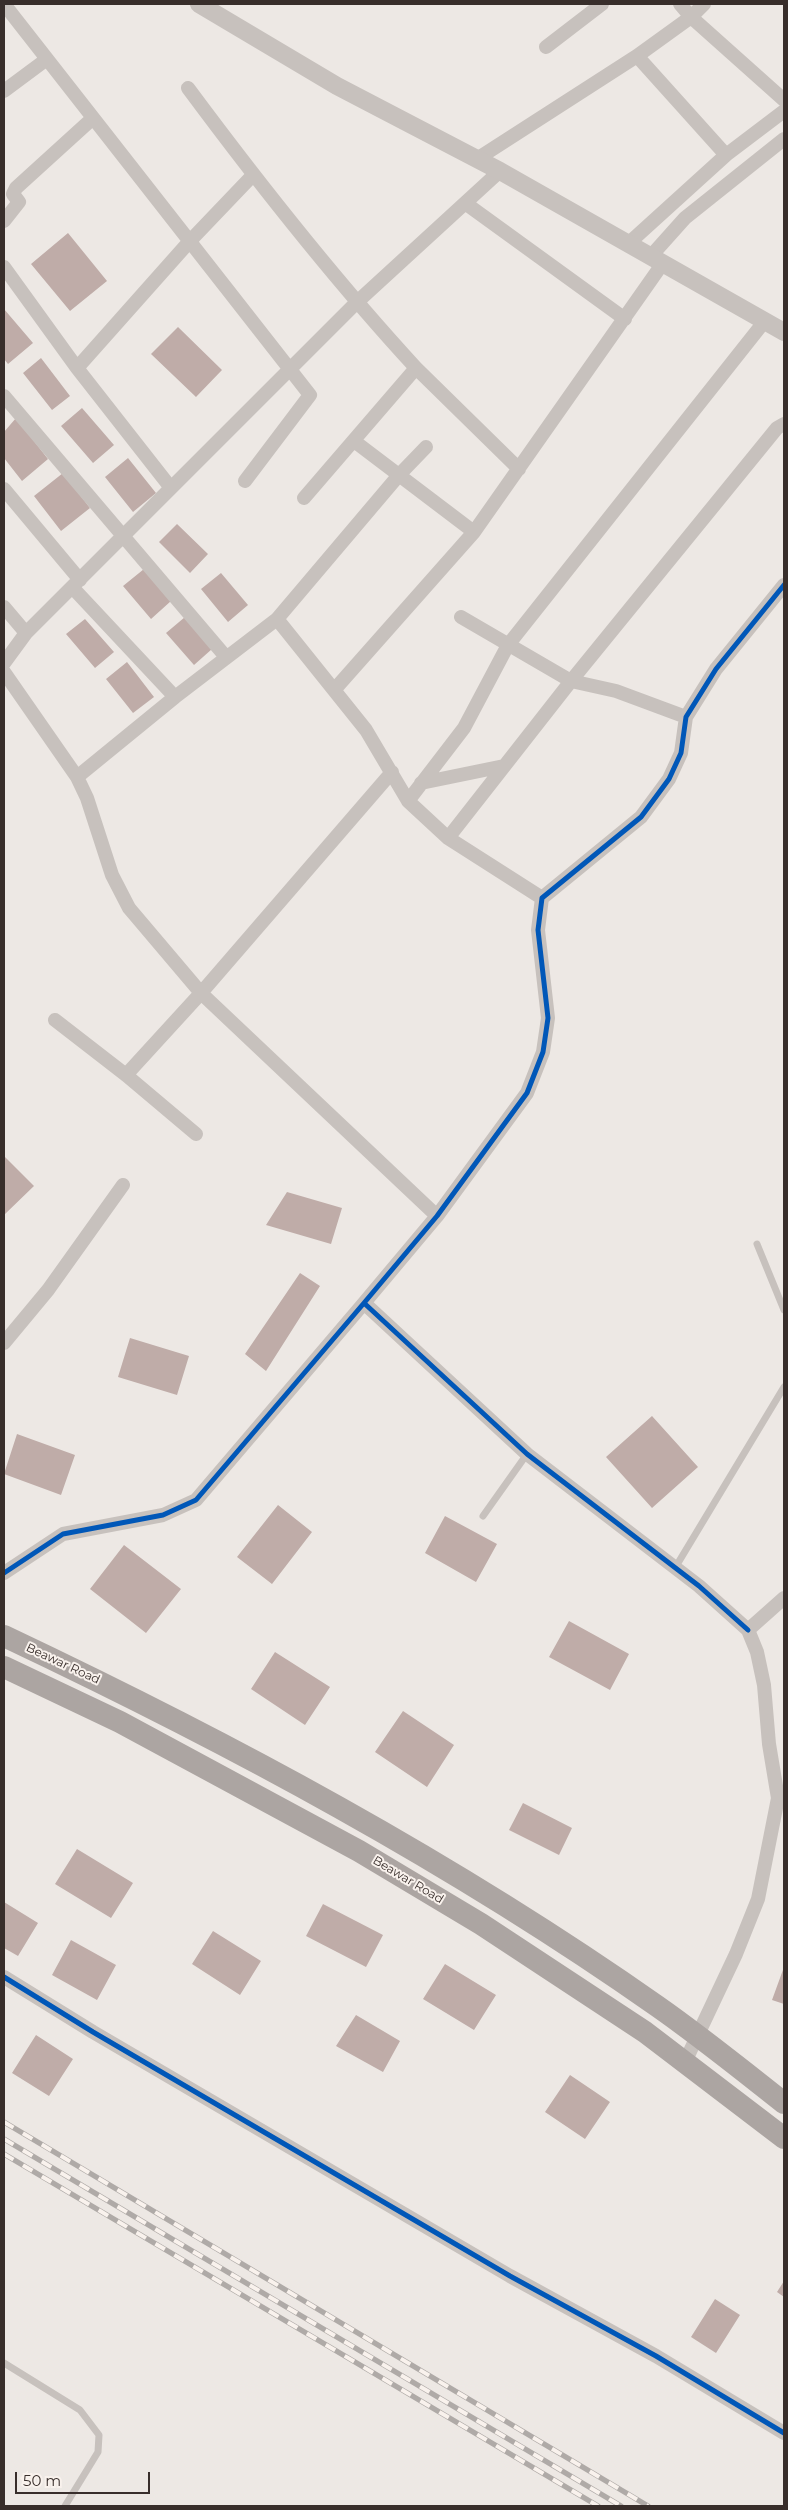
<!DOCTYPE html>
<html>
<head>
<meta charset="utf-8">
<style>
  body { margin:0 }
  #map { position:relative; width:788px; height:2510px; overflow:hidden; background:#ede8e4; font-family:Montserrat,sans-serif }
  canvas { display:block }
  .frame { position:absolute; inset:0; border:5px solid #382e2b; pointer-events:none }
  .scale { position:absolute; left:15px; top:2472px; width:135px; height:22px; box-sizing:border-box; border:2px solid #382e2b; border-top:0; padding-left:6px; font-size:15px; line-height:18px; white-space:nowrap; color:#382e2b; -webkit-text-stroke:4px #f9f2ed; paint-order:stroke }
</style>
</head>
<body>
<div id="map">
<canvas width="788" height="2510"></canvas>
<div class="frame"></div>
<div class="scale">50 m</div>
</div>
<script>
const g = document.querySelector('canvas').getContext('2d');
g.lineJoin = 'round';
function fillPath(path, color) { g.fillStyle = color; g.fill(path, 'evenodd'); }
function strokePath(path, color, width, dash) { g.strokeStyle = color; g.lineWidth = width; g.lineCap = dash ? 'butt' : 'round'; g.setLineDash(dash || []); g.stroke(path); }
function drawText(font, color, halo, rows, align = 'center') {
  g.font = font + ' Montserrat,sans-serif'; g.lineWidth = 4; g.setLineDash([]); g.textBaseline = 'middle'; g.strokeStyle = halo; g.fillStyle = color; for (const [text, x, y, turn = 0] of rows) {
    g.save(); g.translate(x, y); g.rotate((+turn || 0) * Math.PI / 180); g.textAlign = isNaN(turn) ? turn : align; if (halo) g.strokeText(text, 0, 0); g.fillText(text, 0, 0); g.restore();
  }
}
fillPath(new Path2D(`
  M68,233l39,48 -37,30 -39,-47z
  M4,309l29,34 -25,21 -4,-5z
  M178,327l44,43 -26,27 -45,-43z
  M41,358l29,38 -18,14 -29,-37z
  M82,408l32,37 -21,18 -32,-37z
  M16,418l32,41 -26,22 -18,-23v-26z
  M128,458l28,35 -23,19 -28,-35z
  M63,473l27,35 -29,23 -27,-35z
  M177,524l31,30 -18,19 -31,-31z
  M144,569l27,32 -20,18 -28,-33z
  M221,573l27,32 -20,17 -27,-33z
  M185,617l27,32 -18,16 -28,-32z
  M85,619l29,33 -19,16 -29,-34z
  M127,662l27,35 -21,16 -27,-34z
  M4,1156l30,30 -30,29z
  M287,1192l55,16 -11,36 -65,-19z
  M300,1273l20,13 -54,85 -21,-17z
  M130,1338l59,18 -12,39 -59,-18z
  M652,1416l46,51 -46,41 -46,-51z
  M17,1434l58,21 -14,40 -57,-21z
  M278,1505l34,27 -40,52 -35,-27z
  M445,1516l52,28 -21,38 -51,-29z
  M124,1545l57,44 -35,44 -56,-44z
  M569,1621l60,33 -19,36 -61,-33z
  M275,1652l55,35 -25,38 -54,-36z
  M403,1711l51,34 -27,42 -52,-35z
  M523,1803l49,25 -13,27 -50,-25z
  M77,1849l56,34 -22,35 -56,-34z
  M4,1902l34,21 -20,33 -14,-8z
  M323,1904l60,31 -17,32 -60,-31z
  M213,1931l48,30 -21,34 -48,-31z
  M71,1940l45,25 -19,35 -45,-25z
  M445,1964l51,31 -22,35 -51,-31z
  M784,1967v37l-12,-4z
  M356,2015l44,26 -17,31 -47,-26z
  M36,2035l37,24 -24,37 -37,-23z
  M570,2075l40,27 -25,37 -40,-27z
  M784,2281v16l-7,-5z
  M715,2299l25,16 -24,38 -25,-16z`), '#bfaca8');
strokePath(new Path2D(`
  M757,1244l27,66
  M483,1516l44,-62
  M675,1568l109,-181
  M4,2363l76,47 19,25 -1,17 -33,54`), '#c7c1bd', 7);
strokePath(new Path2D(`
  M4,4l306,391 -65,86
  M680,4l11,13 93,83
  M546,47l56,-43
  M637,56l89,99
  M188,88c72,97 146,191 228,280
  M4,91l43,-32
  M477,159l160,-103 54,-39 13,-13
  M465,203l160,116
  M4,221l15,-19 -6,-8 3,-6 77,-70
  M629,243l97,-88 58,-44
  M651,256l34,-38 99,-79
  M4,267l73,101 94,120
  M77,368l112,-126 64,-67
  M4,396l222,261
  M354,441l120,91
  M4,489l76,91
  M304,498l112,-130 103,101
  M72,587l103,110
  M4,607l22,26
  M461,617l110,64 45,10 70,26
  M277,619l89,111 42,71 40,37 94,60
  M4,663l22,-30 330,-330 144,-132
  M4,672l73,105 10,21 25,77 17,33 72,85 236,223
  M335,689l139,-157 189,-269
  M77,777l98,-80 102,-78 122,-144 27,-28
  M421,783l83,-17
  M408,801l56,-73 44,-83 256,-323
  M448,838l123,-157 206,-253 7,-4
  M55,1020l71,55 70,59
  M126,1075l75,-82 191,-221
  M364,1303l73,-87 90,-123 16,-41 5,-34 -10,-88 4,-32 99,-81 28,-38 12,-26 5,-36 30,-48 68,-84
  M4,1343l44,-53 75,-105
  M4,1573l59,-39 100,-19 33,-15 168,-197 163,151 172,132 49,44
  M4,1977l89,55 417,244 146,80 128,77
  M685,2062l51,-108 22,-55 20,-101 -9,-54 -5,-59 -7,-33 -9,-22 36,-32`), '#c7c1bd', 14);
strokePath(new Path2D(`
  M199,4l138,82 163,85 284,161`), '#c7c1bd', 18);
strokePath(new Path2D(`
  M4,1636c226,107 448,226 653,370 43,30 85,64 127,97
  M4,1667l116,55 239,129 122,73 164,108 139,106`), '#aca5a2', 22);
const rail = new Path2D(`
  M4,2122l644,384
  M4,2139l617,367
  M4,2154l594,352`);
strokePath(rail, '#afaaa7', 5.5);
strokePath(rail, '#f9f2ed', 4, [11]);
strokePath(new Path2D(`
  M364,1303l73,-87 90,-123 16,-41 5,-34 -10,-88 4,-32 99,-81 28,-38 12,-26 5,-36 30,-48 68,-84
  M4,1573l59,-39 100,-19 33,-15 168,-197 163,151 172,132 49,44
  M4,1977l89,55 417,244 146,80 128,77`), '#0057b8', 5);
drawText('12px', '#382e2b', '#f9f2ed', [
  ["Beawar Road",63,1664,25],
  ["Beawar Road",408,1880,31]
]);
</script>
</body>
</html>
